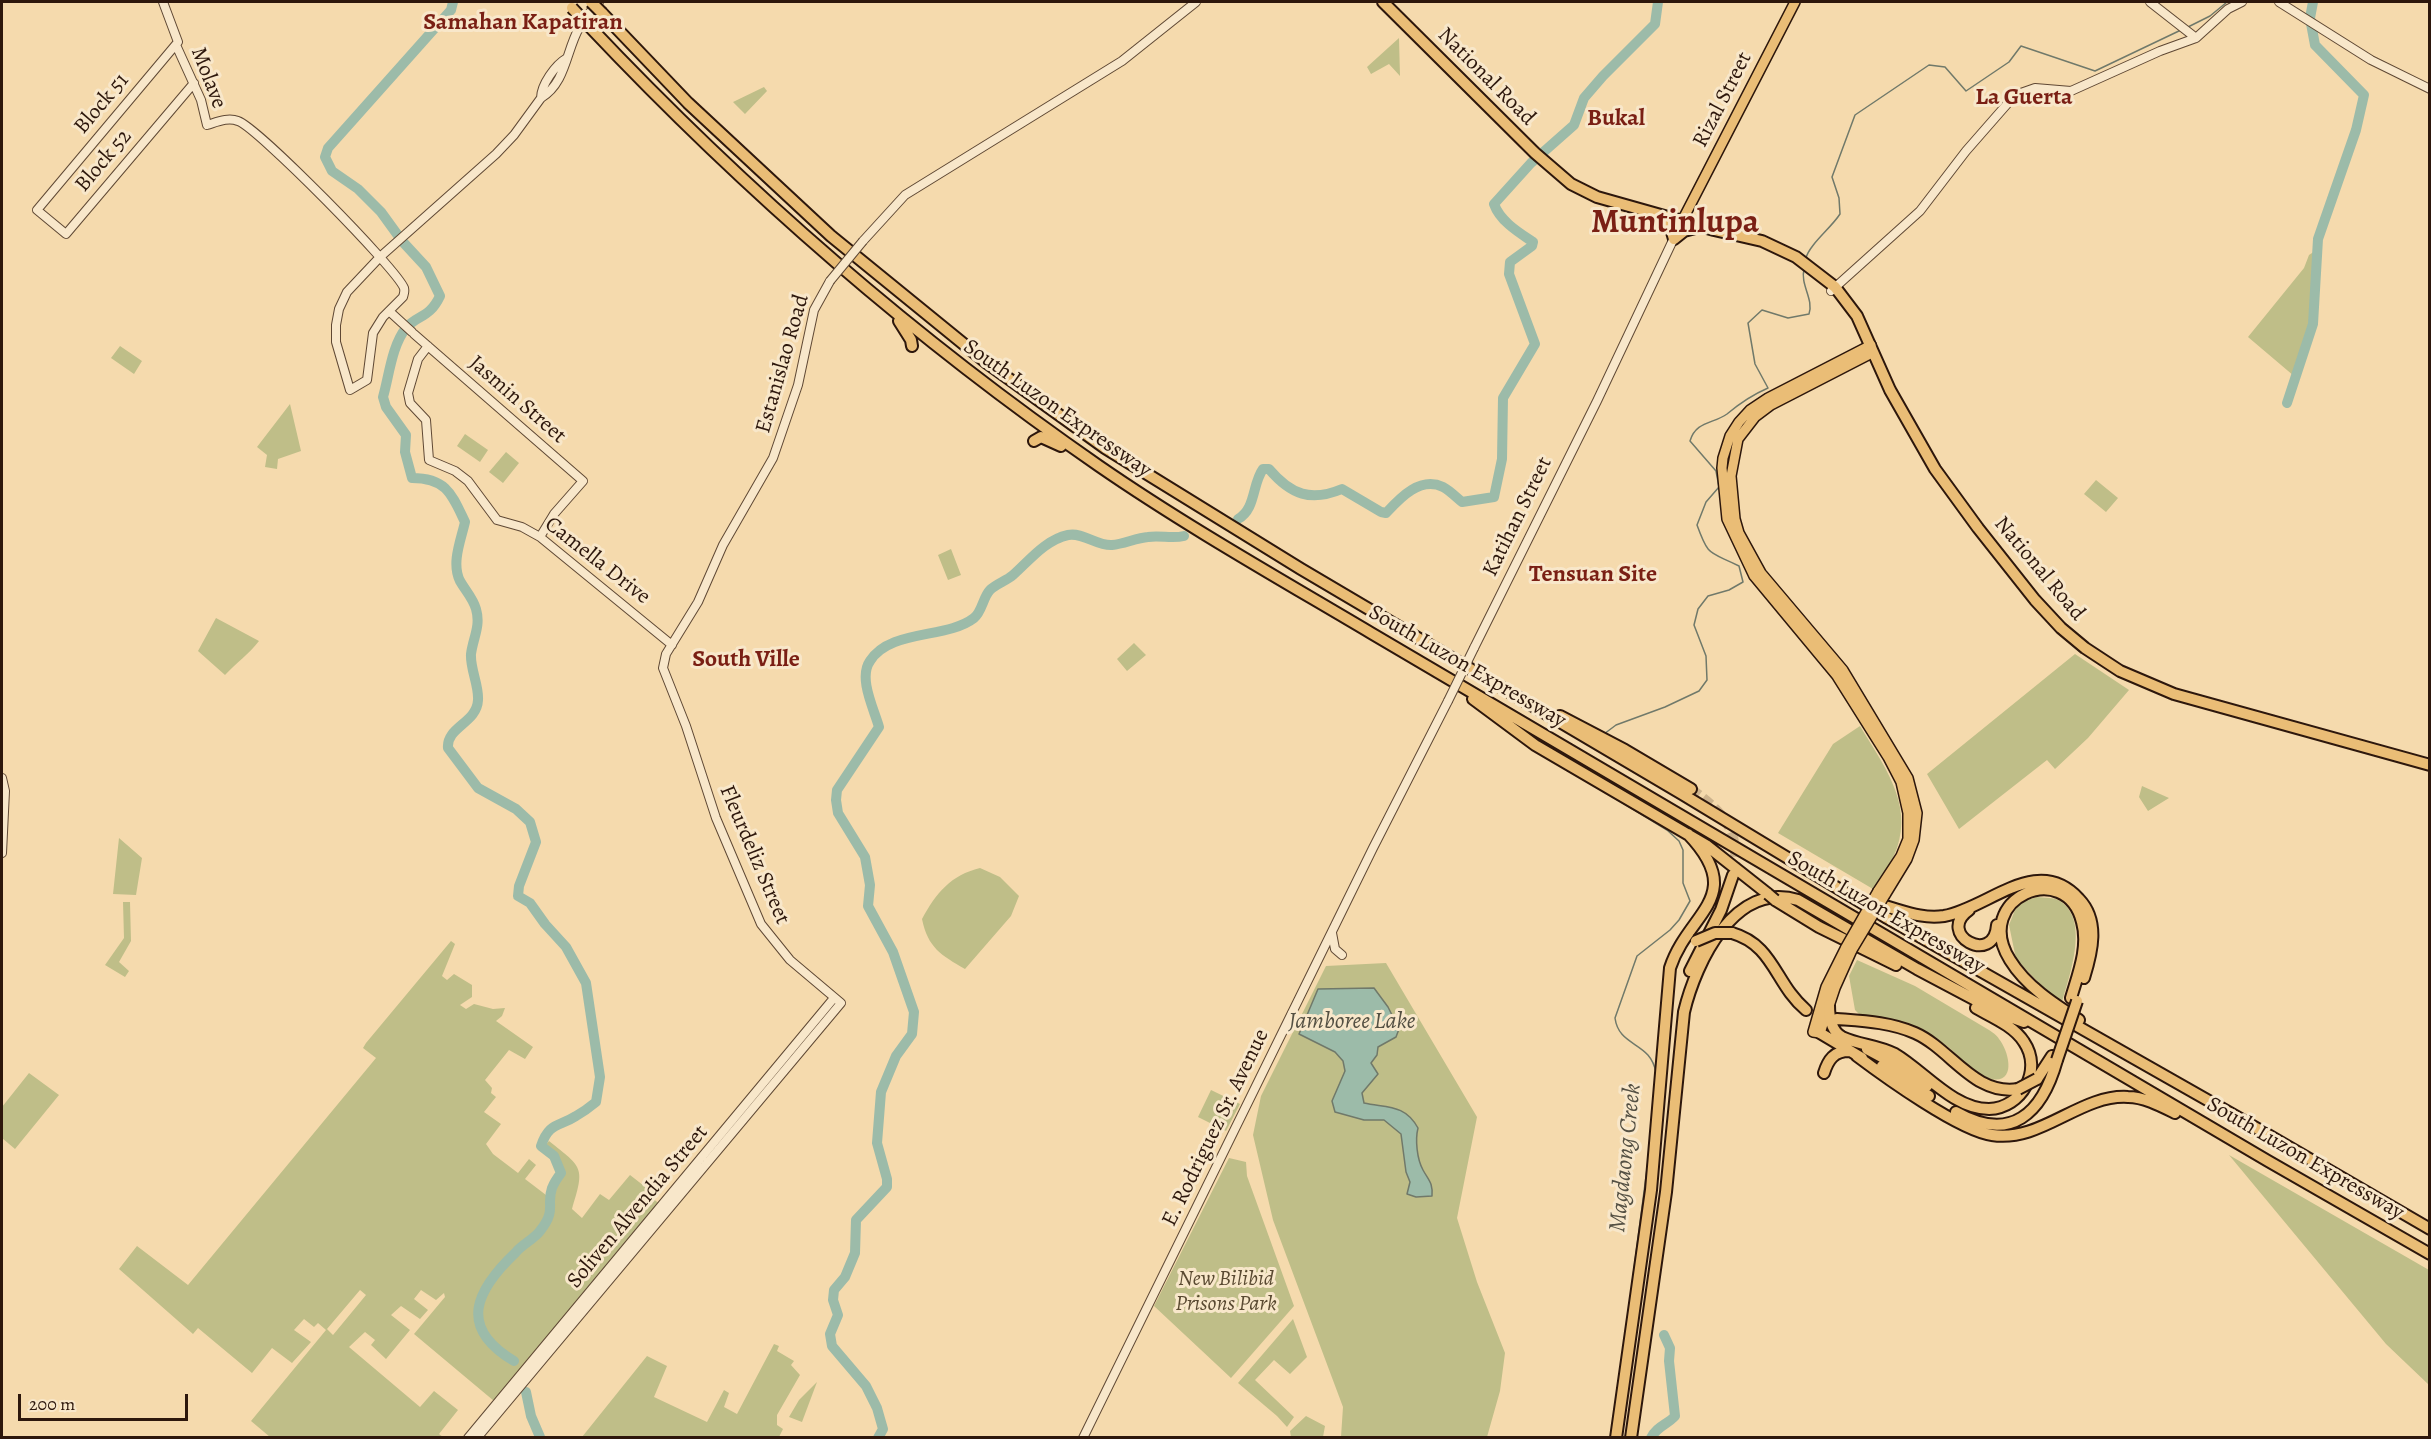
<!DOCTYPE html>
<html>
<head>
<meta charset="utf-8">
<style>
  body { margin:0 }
  #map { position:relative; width:2431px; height:1439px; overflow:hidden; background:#f5daad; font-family:Alegreya,serif }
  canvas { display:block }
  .frame { position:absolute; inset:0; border:3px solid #2d170c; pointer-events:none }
  .scale { position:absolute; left:18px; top:1394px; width:170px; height:27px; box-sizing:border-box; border:3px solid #2d170c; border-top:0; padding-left:8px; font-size:18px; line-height:21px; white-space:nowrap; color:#2d170c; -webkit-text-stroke:4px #f8e7ca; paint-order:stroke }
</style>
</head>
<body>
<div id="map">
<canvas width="2431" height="1439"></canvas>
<div class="frame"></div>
<div class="scale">200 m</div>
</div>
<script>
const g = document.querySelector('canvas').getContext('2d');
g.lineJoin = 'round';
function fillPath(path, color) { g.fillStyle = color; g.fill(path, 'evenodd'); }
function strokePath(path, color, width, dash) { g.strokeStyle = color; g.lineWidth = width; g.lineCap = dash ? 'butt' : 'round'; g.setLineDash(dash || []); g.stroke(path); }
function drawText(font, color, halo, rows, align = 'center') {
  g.font = font + ' Alegreya,serif'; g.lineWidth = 6; g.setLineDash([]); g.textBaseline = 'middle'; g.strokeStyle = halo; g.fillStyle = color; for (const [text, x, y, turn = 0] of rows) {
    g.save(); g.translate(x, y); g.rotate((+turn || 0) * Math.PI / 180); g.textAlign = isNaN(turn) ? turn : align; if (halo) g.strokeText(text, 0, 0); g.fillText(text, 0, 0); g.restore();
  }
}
fillPath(new Path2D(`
  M1399,38l1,38 -11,-12 -18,10 -4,-7z
  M764,87l3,4 -22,23 -12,-12z
  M2315,251l-4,71 -17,54 -46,-39 56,-69 5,-13z
  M120,346l22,15 -8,13 -23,-16z
  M290,404l11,47 -23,8 -1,10 -12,-2 2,-12 -10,-8z
  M465,434l23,16 -8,12 -23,-16z
  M506,452l13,11 -16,20 -14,-11z
  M2096,480l22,18 -12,14 -22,-18z
  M951,549l10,26 -13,5 -10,-25z
  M216,618l43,23c-11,14 -22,21 -34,34l-27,-24z
  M1134,643l12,12 -19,16 -10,-12z
  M2075,654l54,36 -41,48 -33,31 -8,-9 -88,69 -32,-55z
  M1860,726c22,37 53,76 37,122 -5,14 -15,28 -24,41l-95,-56 55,-89z
  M2142,786l27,12 -21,13 -9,-14z
  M119,838l23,20 -6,37 -23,-1z
  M980,868l20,9 19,19 -8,20 -46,53c-24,-14 -37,-21 -43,-50 14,-26 29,-44 58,-51z
  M2037,897c8,1 17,0 23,4 31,20 8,78 1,105l-45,-47 -7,-34 6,-15 8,-9z
  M123,902h7l1,39 -12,21 10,9 -4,6 -20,-12 19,-27z
  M451,941l4,3 -13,32 5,4 7,-6 18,11v12l-12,8 6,4 8,-5 19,5 12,-1 -3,8 -6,5 37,26 -8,12 -16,-9 -24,30 7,8 -1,5 5,4 -12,15 17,12 -15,20 7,10 25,19 11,-14 7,6 -11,14 21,16 15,-22 -7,-17 -11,-8 6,-7c34,27 36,26 23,68l10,9 18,-24 9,6 21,-25 18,14 -3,4 15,11 -166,197 -80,-67 31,-37 -1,-4 -8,7 -15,-10 -7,9 14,11 -8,9 -19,-13 -10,9 19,15 -24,29 -15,-14 4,-5 -10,-8 -16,15 71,60 14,-16 24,19 -19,24 4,3h-173l-19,-16 75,-91 -8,-7 -4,4 -10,-8 -10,11 17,12 -19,21 -20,-15 -20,25 -54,-45 -5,6 -74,-65 18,-23 51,39 188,-227 -13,-10 3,-5zM360,1290l6,5 -33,40 -6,-6z
  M1857,960l58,26 74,44c3,2 8,5 10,9 10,12 18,45 -8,40 -18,-3 -31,-23 -44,-33 -27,-19 -53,-27 -86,-30l-6,-6 -6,-34z
  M1386,963l91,154 -20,101 20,64 28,71 -5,38 -13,46h-146l2,-30 -70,-187 -20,-85 8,-39 65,-130z
  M29,1073l30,22 -44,54 -13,-11v-31z
  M1211,1090l29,14 -14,27 -28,-14z
  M2229,1155l200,115v115l-43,-41z
  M1229,1158l17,4 1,14 47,130 -63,72 -77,-72z
  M1293,1319l14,38 -17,17 -16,-14 -19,20 39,37 -7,10 -10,-11 -39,-33z
  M774,1344l5,2 -2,5 17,10 -3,4 9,10 -23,40v10l6,4 -4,8h-197l65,-81 20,10 -13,31 53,25 17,-32 5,3 -5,14 13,7z
  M817,1382l-15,40 -13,-5 10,-17z
  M1306,1416l19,10 -2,11h-32l-1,-6z`), '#bfbe88');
const water = new Path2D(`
  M1374,988l14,19 11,22 -3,8 -18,10 -1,8 -6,8 7,11 -16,19 2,10c23,5 41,1 54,25 -3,12 -1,31 5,42 6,11 10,13 9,26l-16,1 -9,-3 3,-12 -4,-10 -5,-38 -17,-14h-20l-29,-8 -3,-11 13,-30 -2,-10 -8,-9 -36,-18 19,-45z`);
fillPath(water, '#9cbba9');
strokePath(water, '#70796a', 1.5);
strokePath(new Path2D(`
  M2186,28l24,-12 17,-14
  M1806,258c3,-13 25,-30 34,-44l-1,-16 -7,-21 23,-62 74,-50 16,2 21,24 43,-29 12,-16 74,25 86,-41
  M1604,734l12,-9 49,-18 34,-16 8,-11 -1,-24 -12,-31 4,-16 10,-13 21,-6 14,-8 -4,-16c-30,-15 -30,-8 -42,-41l9,-23 13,-15 -3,-16 -26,-30c6,-20 23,-17 37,-27 13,-11 25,-19 41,-26l-13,-24 -7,-41 14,-13 26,8 21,-4c5,-15 -9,-29 -5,-45
  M1610,795l57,35 12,11 4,9v33l7,18 -11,19 -9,10 -33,26 -22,62c4,30 36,23 41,55
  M1632,1284l16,-123`), '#70796a', 1.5);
strokePath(new Path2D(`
  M453,2l-2,8 -123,138 -3,9 7,14 26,18 23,23 21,29 24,26 14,29c-11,23 -22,18 -34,32 -14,17 -17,48 -23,69l3,10 20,28 -1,17 7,26c35,0 40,17 53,44 -4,18 -14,41 -5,59 5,9 13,17 16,28 5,17 -3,29 -5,45 -1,15 8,31 7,46 -1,23 -32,27 -30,48l30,40 38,21 14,13 6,20 -17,44 -1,10 12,7 15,21 21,23 20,36 14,94 -4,25c-6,5 -13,10 -20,14 -17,11 -27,6 -35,30l13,10 7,17c-3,4 -7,10 -9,15 -6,17 5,22 -12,43 -6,8 -17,13 -24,21 -40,38 -59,75 -2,109
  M2287,403l26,-79 5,-85 38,-109 8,-35 -49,-50 -5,-27 3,-16
  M1238,519c18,-10 14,-35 25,-50h6c22,26 42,33 73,20l39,23 5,1c14,-15 34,-37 57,-26 6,3 13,10 19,15l32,-5 8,-38 1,-61 32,-54 -26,-70 1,-12 22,-16 1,-4c-15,-10 -33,-21 -39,-38l37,-41 43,-38 10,-27 19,-22 52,-52 3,-22
  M526,1392l5,24 9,21
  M878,1438l5,-9 -6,-21 -11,-22 -34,-40 -2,-12 8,-19 -5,-15 1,-10 11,-13 10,-24 1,-33 31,-33v-8l-10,-36 4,-51 15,-36 16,-22 2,-22 -21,-60 -25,-46 2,-21 -5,-28 -27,-44 -2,-13 1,-10 42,-63c-5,-18 -21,-49 -9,-66 20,-32 77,-22 104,-43 8,-6 9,-21 16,-28 6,-6 16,-9 23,-15 16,-14 32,-35 55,-40 15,-3 29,11 44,10 12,-1 24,-7 36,-8 12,-2 24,2 36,-1
  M1651,1438c6,-12 16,-13 24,-22l-6,-55 1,-13 -6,-13`), '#9cbba9', 10);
strokePath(new Path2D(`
  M1691,789c35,25 49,42 43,86`), '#cdb38d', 10, [10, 5]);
const minor = new Path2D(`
  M163,2l15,40 -141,168 29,24 128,-151
  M2150,2l46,36
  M2279,2l92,58 59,29
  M176,45l25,55 6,25c10,-3 21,-8 31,-4 19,6 159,148 166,167 1,4 0,5 -1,9l-20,20 -10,16 -6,47 -17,10 -14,-48v-17l3,-16 8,-17 33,-35 116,-103 18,-19 27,-37c25,-15 25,-47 38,-70 5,-10 13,-18 20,-26
  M541,98c0,-13 14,-33 26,-40
  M863,241l42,-46 217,-134 74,-59
  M1831,291l89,-80 46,-60 49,-56 20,-7 36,3 89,-40 36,-13 32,-29 14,-7
  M389,311l23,21
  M414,334l169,147 -29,33 -14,23
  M428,346l-10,13 -10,34 2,10 16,17 3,40 26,11 13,10 29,39 25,7 18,10 132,108
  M1474,648l123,-247 85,-180
  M2,778l3,13 -3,62
  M1332,933l3,16 7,6
  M468,1438l366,-440
  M477,1438l364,-435 -51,-43 -29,-36 -45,-106 -30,-92 -23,-58 3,-14 32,-52 25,-57 50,-87 25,-73 16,-75 16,-29
  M1083,1438l290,-590 75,-147`);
const major = new Path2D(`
  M1682,221l113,-219
  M1871,345l-103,53 -18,12 -11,12 -9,14 -7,22 -1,10 5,51 27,57 83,100 51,81 13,25 7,31v26l-7,17 -23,35
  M1872,353l-101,52 -16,12 -17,22 -7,37 4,43 4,14 22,40 82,97 65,108 9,35 -3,27 -7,19 -22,36
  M1846,947l-20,40 -13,45 7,1 15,-45 17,-38`);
const highway = new Path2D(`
  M1383,2l152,151 36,31 26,13 117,33 48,11 34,16 39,30 22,29 33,74 45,79 43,59 57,72 26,28 24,20 35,23 54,23 256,71
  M602,13l86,90 143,133 156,127 118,85 196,121 381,225 205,124 352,200 191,111
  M589,26c155,164 325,312 510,440 87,60 181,113 272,167l897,528 162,93
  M1662,216l7,6 5,17 10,-8 15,-4
  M899,321l12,19 1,6
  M1034,441l7,-4 20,9
  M1473,699l62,46 171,100 62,49
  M1560,716l65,34 66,39
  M1775,900l44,27 77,38
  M1871,903c25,4 47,17 73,13 45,-8 93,-63 135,-17 21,22 13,53 5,79
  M1969,910c-34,24 25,57 28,15
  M1732,933c42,12 43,51 74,77
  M1690,971l31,-61 12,-35
  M2071,998c7,-24 18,-51 11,-76 -16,-64 -111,-24 -72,38 16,26 44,44 69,60
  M1829,1005c0,11 2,26 13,32 17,8 36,8 53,17 29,17 58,55 94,55 33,-1 54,-39 35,-67 -10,-16 -32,-25 -48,-34
  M1837,1019c26,2 53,3 78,14 36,16 59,63 103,56
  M1820,1033l42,25
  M1867,1049l37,20 23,17
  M1857,1056c28,21 103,75 135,79 49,8 88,-41 136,-38 16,0 33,9 47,16
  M1882,1066l47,30
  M1824,1073c4,-13 10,-22 25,-22
  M2037,1079l15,-23
  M1956,1112c55,31 86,2 101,-52
  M1616,1438l35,-248 19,-222c18,-56 78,-71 18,-134
  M1631,1438l35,-246 18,-180c12,-50 51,-132 114,-112l119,69 85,45 22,8`);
strokePath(minor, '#5f4834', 10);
strokePath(major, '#2d170c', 12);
strokePath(highway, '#2d170c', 14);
strokePath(minor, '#f8e7ca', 8);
strokePath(major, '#eabd76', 9);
strokePath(highway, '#eabd76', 10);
const minorBridge = new Path2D(`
  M830,281l33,-40
  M1448,701l26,-53`);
const majorBridge = new Path2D(`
  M1846,947l32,-56
  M1852,950l33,-55`);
const highwayBridge = new Path2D(`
  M591,2l11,11
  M572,8l17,18
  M1768,894l7,6
  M1696,941l19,-8h17
  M2057,1060l20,-59
  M2018,1089l19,-10`);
strokePath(minorBridge, '#5f4834', 10, []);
strokePath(majorBridge, '#2d170c', 12, []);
strokePath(highwayBridge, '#2d170c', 14, []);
strokePath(minorBridge, '#f8e7ca', 8);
strokePath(majorBridge, '#eabd76', 9);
strokePath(highwayBridge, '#eabd76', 10);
drawText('22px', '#2d170c', '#f8e7ca', [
  ["National Road",1486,77,45],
  ["Molave",208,78,69],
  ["Rizal Street",1723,100,-63],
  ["Block 51",102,104,-50],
  ["Block 52",104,161,-50],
  ["Estanislao Road",783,364,-74],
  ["Jasmin Street",517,400,41],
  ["South Luzon Expressway",1057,409,35],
  ["Katihan Street",1518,517,-64],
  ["Camella Drive",597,561,38],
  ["National Road",2039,569,50],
  ["South Luzon Expressway",1467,667,30],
  ["Fleurdeliz Street",754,855,67],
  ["South Luzon Expressway",1886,913,30],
  ["E. Rodriguez Sr. Avenue",1216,1128,-64],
  ["South Luzon Expressway",2305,1159,30],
  ["Soliven Alvendia Street",638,1207,-50]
]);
drawText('italic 22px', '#594931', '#f8e7ca', [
  ["New Bilibid",1226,1280],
  ["Prisons Park",1226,1305]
]);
drawText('bold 24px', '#7a1f14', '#f8e7ca', [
  ["Samahan Kapatiran",523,23],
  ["La Guerta",2024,98],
  ["Bukal",1616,119],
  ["Tensuan Site",1593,575],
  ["South Ville",746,660]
]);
drawText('italic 24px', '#545043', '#f8e7ca', [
  ["Jamboree Lake",1352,1022],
  ["Magdaong Creek",1626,1158,-84]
]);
drawText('bold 34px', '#7a1f14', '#f8e7ca', [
  ["Muntinlupa",1675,224]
]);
</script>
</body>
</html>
